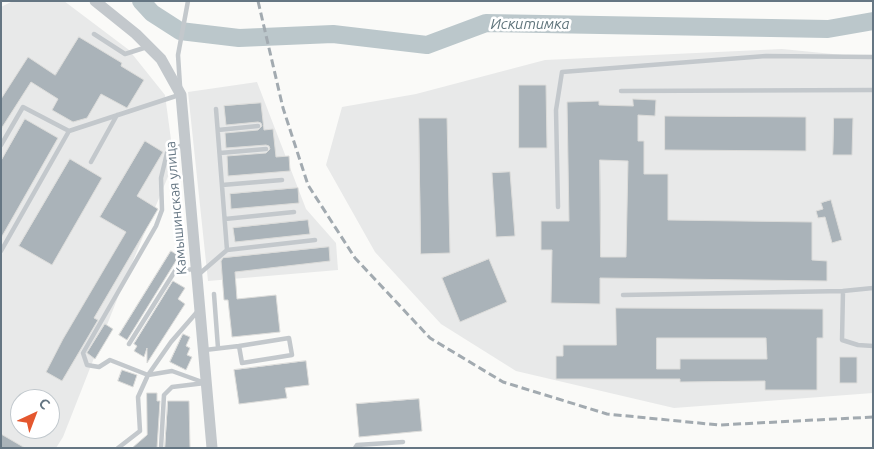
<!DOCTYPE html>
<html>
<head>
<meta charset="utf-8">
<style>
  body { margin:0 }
  #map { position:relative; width:874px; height:449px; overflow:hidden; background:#fafaf8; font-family:Ubuntu,sans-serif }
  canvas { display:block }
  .frame { position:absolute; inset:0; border:2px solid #657683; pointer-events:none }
  .north { position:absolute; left:10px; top:389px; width:50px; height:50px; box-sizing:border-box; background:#fff; border:1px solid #c1c8cd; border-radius:50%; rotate:43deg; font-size:14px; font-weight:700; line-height:20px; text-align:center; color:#657683 }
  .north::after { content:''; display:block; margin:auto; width:18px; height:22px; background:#e4572e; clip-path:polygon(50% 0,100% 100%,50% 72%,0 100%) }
</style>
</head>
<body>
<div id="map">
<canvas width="874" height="449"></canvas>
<div class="frame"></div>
<div class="north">С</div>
</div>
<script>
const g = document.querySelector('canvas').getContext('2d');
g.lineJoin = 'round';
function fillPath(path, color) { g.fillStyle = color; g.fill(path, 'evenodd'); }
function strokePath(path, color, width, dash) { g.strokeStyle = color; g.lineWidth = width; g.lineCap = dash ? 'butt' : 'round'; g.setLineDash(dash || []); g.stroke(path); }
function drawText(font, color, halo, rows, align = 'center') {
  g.font = font + ' Ubuntu,sans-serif'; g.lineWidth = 5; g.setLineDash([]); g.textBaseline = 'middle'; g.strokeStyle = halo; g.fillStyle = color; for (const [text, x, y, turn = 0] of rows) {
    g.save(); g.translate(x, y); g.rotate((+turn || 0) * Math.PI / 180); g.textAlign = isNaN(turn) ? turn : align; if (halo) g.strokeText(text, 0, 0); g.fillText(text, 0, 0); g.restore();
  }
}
fillPath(new Path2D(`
  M13,1h51l65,49 36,45 9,67 -56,135 -55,140 -7,11h-55v-441zM20,399h30v30h-30z
  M782,49l91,9v335l-199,15 -158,-37 -75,-47 -66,-72 -49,-87 16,-58 74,-13 129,-34z
  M257,82l49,127 30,34 2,27 -130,11 -20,-189z`), '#e8e9e9');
strokePath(new Path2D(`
  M141,1l11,12 28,18 59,7 94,-4 94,11 59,-22 342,6 45,-8`), '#bbc7cb', 18);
const building = new Path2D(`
  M79,37l43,26 -1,3 23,14 -17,28 -26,-14 -14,24 -14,4 -21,-12 6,-11 -27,-17 -30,47v-30l27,-42 27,18z
  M519,85h27l1,63h-28z
  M633,99l23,1 -1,16 -17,-1v26h6v33h24v46l144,2v38l15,1v20l-227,-3v26l-49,-1 1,-53h-11v-29h28l-2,-119 32,-1v4l34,1zM600,160l28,1 -2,96h-25z
  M261,103l3,27 9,-1 3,28 13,-1 1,15 -62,5 -1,-20 39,-3 4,-4 -1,-3 -3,-1 -40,3 -1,-15 33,-3 4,-4 -1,-3 -3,-1 -32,3 -2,-19z
  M665,116l141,1v34l-141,-1z
  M419,118h28l3,135 -29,1z
  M834,118h19l-1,37h-19z
  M25,119l33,19 -57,100v-77z
  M145,141l18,11 -26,44 21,13 -64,109 4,2 -36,61 -16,-9 17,-33 63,-107 -26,-15z
  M70,159l32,19 -50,87 -33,-19z
  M510,172l5,64 -19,1 -4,-64z
  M298,188l1,15 -68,6 -1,-15z
  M831,200l11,40 -10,3 -7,-26 -7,1 -2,-7 7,-2 -2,-6z
  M308,220l2,14 -75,8 -2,-14z
  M329,247l1,14 -95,11 2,27 39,-4 4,37 -48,5 -4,-37h-4l-3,-39 2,-3z
  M171,251l8,5 -52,84 -8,-5z
  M489,259l18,43 -47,20 -18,-44z
  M173,281l12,7 -7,11 7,5 -38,59v-15l-3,9 -10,-6 3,-5 -3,-2z
  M616,308l207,1v29h-6v52h-52v-9l-85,1v-3h-124v-23h7v-11h53zM657,338h109l1,21h-87v10h-23z
  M105,324l8,5 -18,30 -8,-6z
  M183,334l7,3 -4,9 4,2 -3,7 5,2 -6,13 -16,-8z
  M840,357h17v26h-17z
  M306,361l3,24 -24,3 2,10 -48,6 -5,-34z
  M122,370l15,5 -4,12 -15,-6z
  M147,393h10v8h3l-3,47h-25l15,-13z
  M419,399l3,32 -63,6 -3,-33z
  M168,401h21l1,47h-25z
  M1,434l24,14h-24z`);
fillPath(building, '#aab3b9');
strokePath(building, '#dcdcda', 1);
strokePath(new Path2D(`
  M94,34l31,20 22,-7
  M180,86l-2,-31 10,-54
  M621,91l252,-1
  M218,130l40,-4
  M184,144l-17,9 -6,25 1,32 -6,16 -73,127 4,12 12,2 11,-7 38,15 23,-33 26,-30
  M1,145l22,-38 46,24
  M220,153l46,-4
  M91,162l26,-47
  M222,185l60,-5
  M558,207l-2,-97 6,-38 204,-16 107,1
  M225,219l69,-7
  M227,250l88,-10
  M1,251l68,-120 110,-36
  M198,275l29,-25 -11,-141
  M873,288l-30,3 -1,49 16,5 15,1
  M214,294l4,54
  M623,295l220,-4
  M129,344l46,-73 20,-2
  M205,350l34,-4 3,17 50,-8 -3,-17 -50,8
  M118,448l22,-17 -2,-34 10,-22 24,-4 33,12
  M161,448l3,-53 8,-8 33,-4
  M355,448l2,-3 46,-3`), '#c3c8cc', 4.5);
strokePath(new Path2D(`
  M95,1l41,33 25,25 20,36 31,353`), '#c3c8cc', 11);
strokePath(new Path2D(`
  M258,1l25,107 25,77 47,73 75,80 73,44 104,32 112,11 154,-8`), '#a2aab0', 3, [8, 4]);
drawText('14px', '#657683', '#fff', [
  ["Камышинская улица",176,208,-95]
]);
drawText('italic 15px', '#60757c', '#fff', [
  ["Искитимка",530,24]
]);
</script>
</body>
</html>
